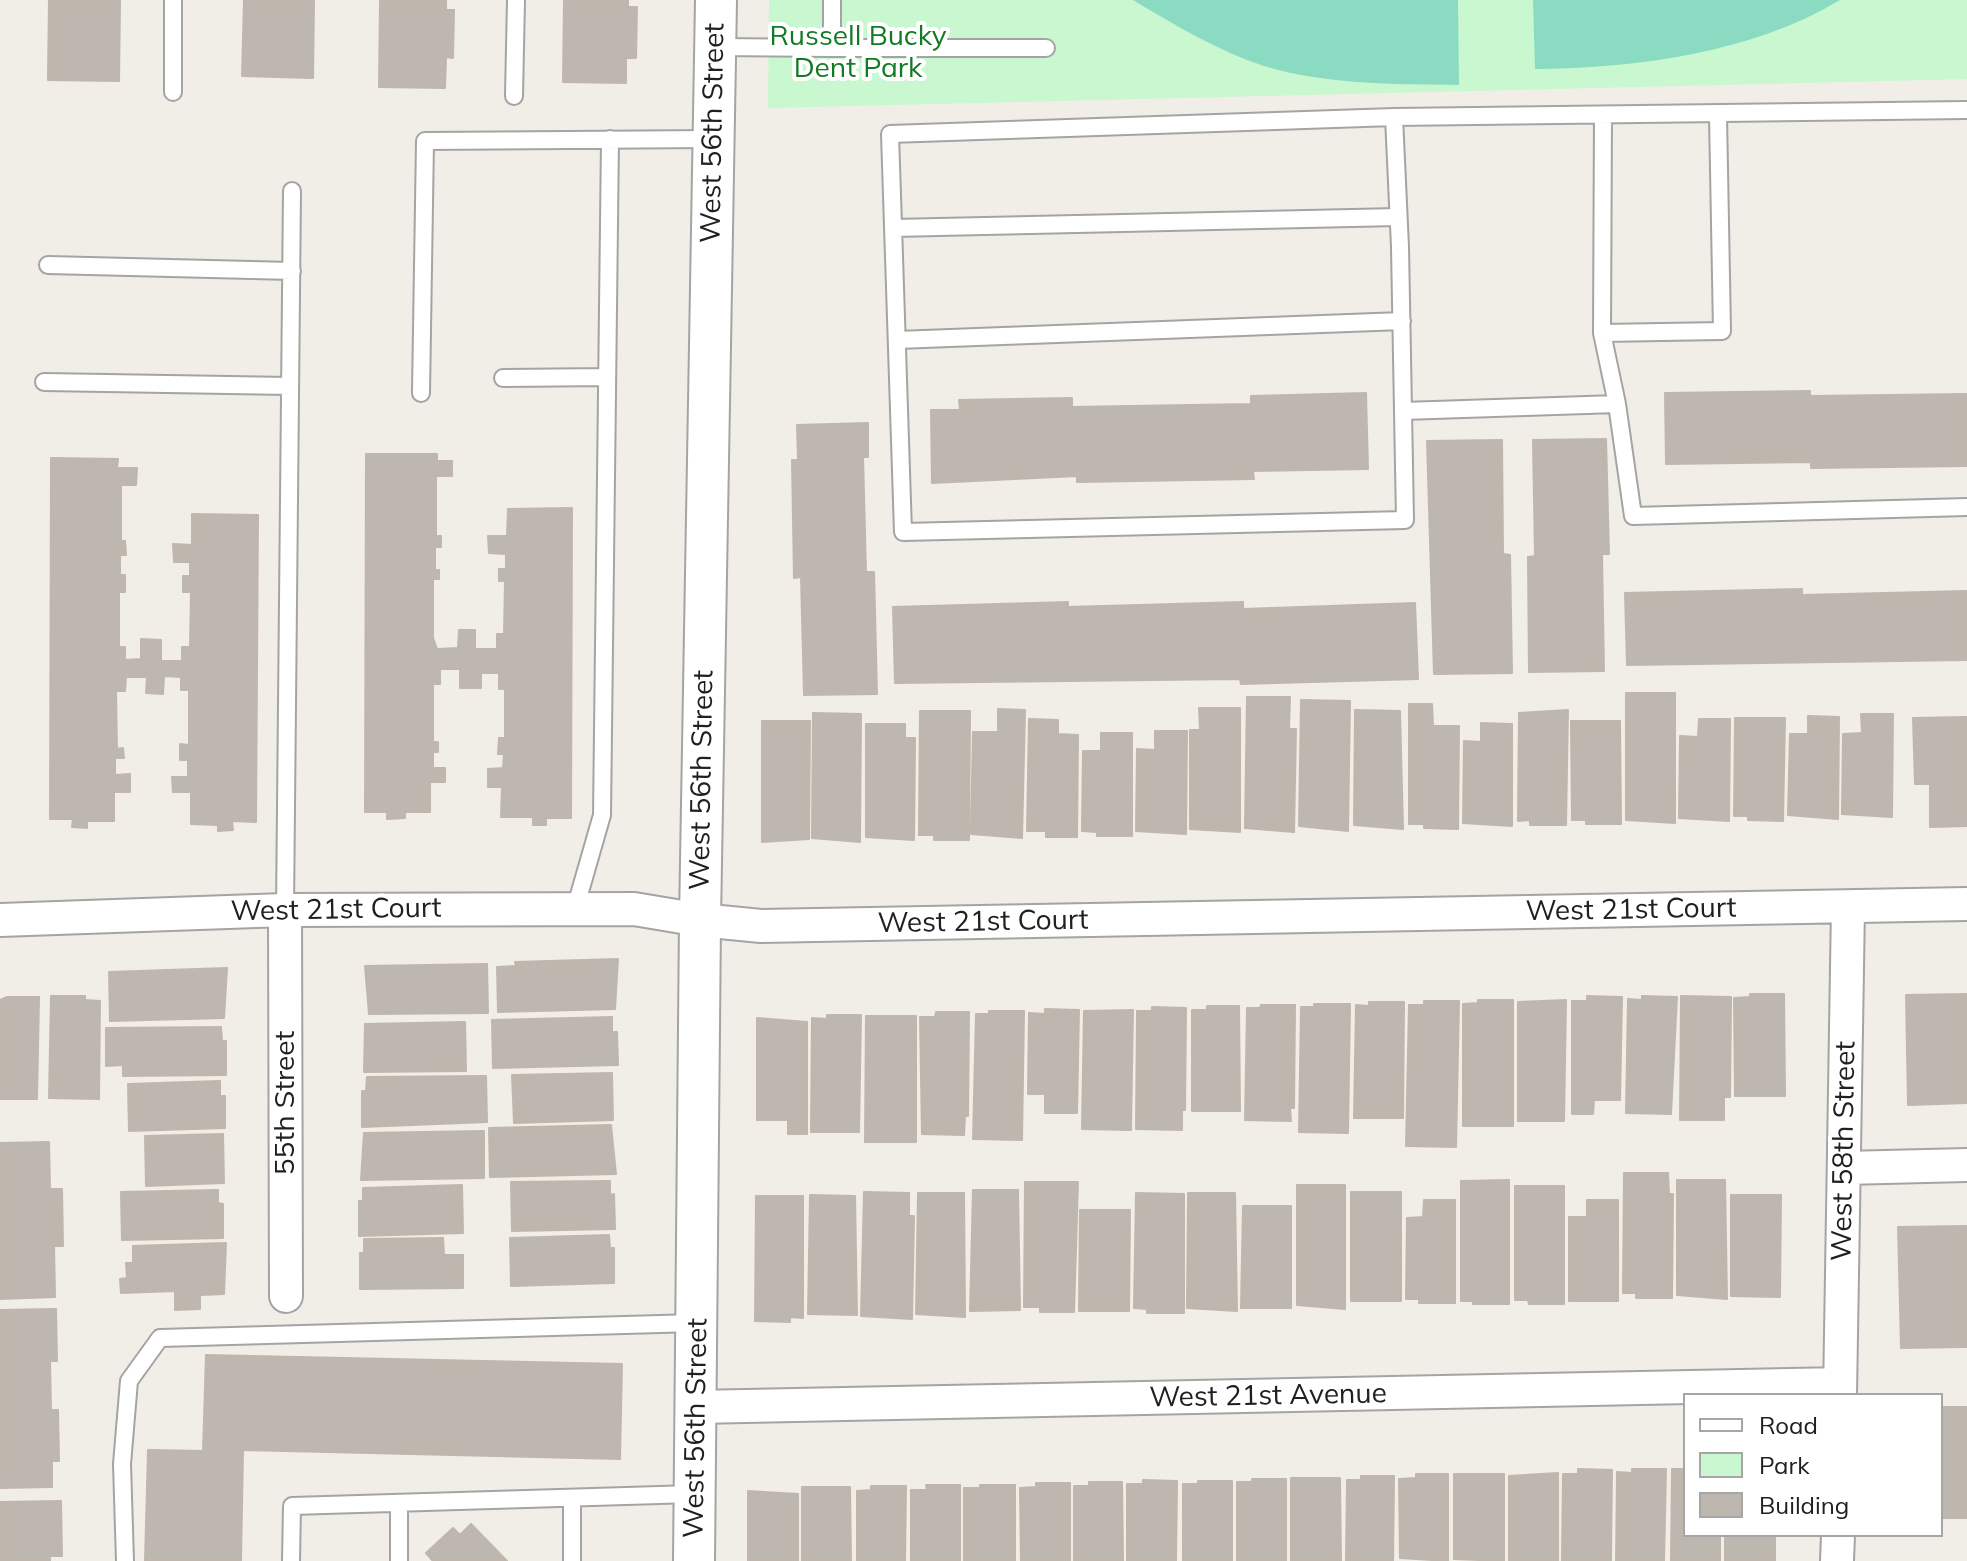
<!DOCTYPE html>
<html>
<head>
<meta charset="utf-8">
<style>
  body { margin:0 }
  #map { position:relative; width:1967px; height:1561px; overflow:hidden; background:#f0eee7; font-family:Mulish,sans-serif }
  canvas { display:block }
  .legend { position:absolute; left:1683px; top:1393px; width:260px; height:144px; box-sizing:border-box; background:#fff; border:2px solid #a6a6a6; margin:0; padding:10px 14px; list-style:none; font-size:24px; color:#202020 }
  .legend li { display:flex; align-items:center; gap:16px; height:40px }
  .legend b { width:40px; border:2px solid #a6a6a6 }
</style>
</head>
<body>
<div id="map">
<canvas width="1967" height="1561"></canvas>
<ul class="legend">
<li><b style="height:10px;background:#fff"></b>Road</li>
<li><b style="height:22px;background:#c8f7d0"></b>Park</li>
<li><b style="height:22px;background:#bdb7b0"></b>Building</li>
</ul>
</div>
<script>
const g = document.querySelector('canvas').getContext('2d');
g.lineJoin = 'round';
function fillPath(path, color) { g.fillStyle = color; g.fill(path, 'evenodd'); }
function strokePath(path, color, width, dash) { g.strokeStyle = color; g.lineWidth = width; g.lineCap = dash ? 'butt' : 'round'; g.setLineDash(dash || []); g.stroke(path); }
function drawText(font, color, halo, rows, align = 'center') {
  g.font = font + ' Mulish,sans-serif'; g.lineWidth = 8; g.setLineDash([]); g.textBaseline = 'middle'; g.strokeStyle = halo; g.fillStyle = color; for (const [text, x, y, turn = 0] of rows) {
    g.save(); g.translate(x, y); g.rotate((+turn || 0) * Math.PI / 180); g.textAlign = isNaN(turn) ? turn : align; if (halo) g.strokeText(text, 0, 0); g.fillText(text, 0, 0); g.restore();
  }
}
fillPath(new Path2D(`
  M769,0h1198v79l-1199,29z`), '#c8f7d0');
fillPath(new Path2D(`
  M1133,0h325l1,85c-64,-1 -133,0 -195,-19 -46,-15 -89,-41 -131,-66z
  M1533,0h307c-88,53 -203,68 -305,69z`), '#8bdac2');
const building = new Path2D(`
  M49,0h71l-1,81 -71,-1z
  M244,0h70l-1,78 -71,-2z
  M380,0h66v10h8l-1,48 -7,-1 -1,31 -66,-1z
  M564,0h64v7h9l-1,51h-10v25l-63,-1z
  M1810,391v5l157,-2v72l-156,2v-6l-145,2 -1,-71z
  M1366,393l2,76 -115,2 1,8 -177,3v-6l-145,7 -1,-73h29l-1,-10 113,-2v9l179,-3v-8z
  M868,423v34h-5l3,115h8l3,122 -73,1 -3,-118 -7,1 -2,-118h6l-1,-35z
  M1606,439l3,115h-7l2,117 -75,1 -1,-115 7,-1 -2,-116z
  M1502,440l1,114 7,1 2,118 -78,1 -7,-233z
  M366,454h71v7h15v15h-16v60h5v11h-6v23h4v9h-6v59l4,11 21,-1 1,-18h16v19h22v-15h7l1,-53h-6v-12h7v-15l-17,-1 -1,-17h19l1,-27 64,-1 -1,310h-25v7h-13v-8h-32l1,-30h-14v-18l15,-1 1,-14h-6l1,-16h6v-49h-6v-16h-18v15h-21v-19h-20v15h-7v58h5v10h-5v16h12v14h-15v30h-25v6l-18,1v-7h-22z
  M51,458l67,1 -1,9h20l-1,17h-15v56h4l1,14h-6v20h5v17h-6v55h6v13l16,-1v-20l20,1v21h21v-14h8l1,-55h-8v-16h7v-14h-16l-1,-18 19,1v-31l66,1 -2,307 -24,-1 1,9 -15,1v-6l-27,-1v-32h-18l-1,-15h16v-17h-8v-16l9,1v-55h-8v-13l-17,-1 -1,18 -17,-1 1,-16h-21l-1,14h-9l1,58 6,-1 1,10h-9v17l15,-1v18h-16v29h-27v7l-15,-1 1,-8h-23z
  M1802,589v6l165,-4v69l-340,5 -2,-72z
  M1068,602v5l175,-5v7l172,-6 3,76 -177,5 -1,-5 -345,4 -2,-76z
  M1626,693h49v130l-49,-3z
  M1247,697h43l-1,32h7l-2,103 -49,-4z
  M1301,700l49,1 -2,130 -49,-5z
  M1409,704h23l1,22h26l-1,103 -34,-1v-4h-15z
  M1199,708h41v124l-50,-3v-99h10z
  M998,709l27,1 -3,128 -51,-4 2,-102h25z
  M1355,710l45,1 3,118 -49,-4z
  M1568,710l-2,115h-36v-5l-12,1 1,-108z
  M920,711h50l-1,129h-35v-5h-15z
  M813,713l48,1 -1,128 -48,-4z
  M1861,714h32l-1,103 -50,-3 1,-80 19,-1z
  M1808,716l31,1 -1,102 -50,-4 2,-81h18z
  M1967,717v109l-37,1v-43h-15l-2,-66z
  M1735,718h50l-2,103 -35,-1v-4h-14z
  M1029,719l29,1v14l20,1 -1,102h-31v-6h-19z
  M1699,719h31l-1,102 -50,-3 1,-82 18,1z
  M762,721h48l-1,118 -47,3z
  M1571,721h49l1,103h-35v-4h-14z
  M1481,723l31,1v102l-49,-3 1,-82 17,1z
  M866,724h39v14h10l-1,102 -48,-3z
  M1155,731h32l-1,103 -50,-3 1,-82 18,1z
  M1101,733h31v103h-35v-4l-15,-1 1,-80h18z
  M618,959l-3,50 -117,3 -1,-45 19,-1 -1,-4z
  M487,964l1,49 -119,1 -4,-48z
  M227,968l-3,50 -114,3 -1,-49z
  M1750,994h34l1,102h-50l-1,-98 16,-1z
  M1967,994v109l-59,2 -2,-110z
  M51,996h34v4l15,1 -1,98 -50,-1z
  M1587,996l35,1 -2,103h-26l-1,14h-21v-113h15z
  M1642,996l35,1 -6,117 -45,-1 2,-114 14,1z
  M1681,996l50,1 -1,100h-6v23h-44z
  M7,997h32l-2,102h-37v-99z
  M1478,1000h35v126h-50v-122l15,-1z
  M1566,1000l-2,121h-46v-119z
  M1424,1001h35l-3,146 -50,-1 3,-141h15z
  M1369,1002h35l-1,116h-49l2,-113 13,1z
  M1314,1004h36l-2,129 -49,-1 2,-125h13z
  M1261,1005h34l-1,103h-4l1,13 -46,-1 2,-112h13z
  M1207,1006h32l1,105h-48v-101h15z
  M1152,1007l34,1 -1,102h-3v20l-46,-1 1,-118h15z
  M1045,1009l34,1 -2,103h-32v-19h-17l1,-81 16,1z
  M1133,1010l-2,120 -49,-1 2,-118z
  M989,1011h35l-2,129 -49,-1 3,-125h13z
  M936,1012h33l-1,104h-3l-1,19 -42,-1 -2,-117h15z
  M827,1015h34l-2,117h-48l1,-114 15,1z
  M866,1016h50v126h-51z
  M612,1017v15h5l1,33 -125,3 -1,-48z
  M757,1018l50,4v112h-19v-14h-31z
  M465,1022l1,49 -102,1 1,-48z
  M221,1027l1,14h4v34l-103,1v-11l-17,1v-38z
  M612,1073l1,47 -99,3 -2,-48z
  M486,1076l1,46 -125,5v-36h4l1,-14z
  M220,1081v15h5v32l-96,3 -1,-47z
  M611,1125l5,49 -126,3 -1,-49z
  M484,1131v47l-123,2 3,-47z
  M223,1134l1,49 -78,3 -1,-50z
  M49,1142l1,47h12l1,57h-9l1,51 -55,2v-156z
  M1624,1173h44l1,21h4l-1,104h-36v-5h-13z
  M1509,1180v124h-36v-3h-12v-120z
  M1677,1180h48l2,119 -50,-4z
  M610,1181v14l4,-1 1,35 -103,2 -1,-49z
  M1025,1182h53l-4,130h-34v-5h-16z
  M462,1185l1,48 -104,3v-35h4v-13z
  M1297,1185h48v124l-48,-4z
  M1515,1186h49v118h-35l-1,-4h-13z
  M218,1190v13l5,1v34l-101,2 -1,-48z
  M973,1190h45l2,120 -50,1z
  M864,1192l45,1v23h5l-2,103 -51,-3z
  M1351,1192h50v109h-50z
  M918,1193h46l1,124 -49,-3z
  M1136,1193l48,1v119h-37v-4l-13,-1z
  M1188,1193h47l2,118 -50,-3z
  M810,1195l45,1 2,119 -49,-1z
  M1731,1195h50l-1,102 -49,-1z
  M756,1196h47v122l-13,-1v5l-35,-1z
  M1424,1200h31v103h-36v-4h-13l1,-81 16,-1z
  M1587,1200h31v101h-49v-84h18z
  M1243,1206h48v102h-50z
  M1080,1210h50l-1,101h-50z
  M1967,1226v121l-66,1 -3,-121z
  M609,1235l1,13h4v35l-103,3 -1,-48z
  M443,1238l1,17h19v33l-103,1v-36h4v-14z
  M226,1243l-2,51 -24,1v14l-25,1v-19l-54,2 -1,-14 7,-1 -1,-15h7v-17z
  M56,1309l1,52h-7l1,49h7l1,51h-7v26l-52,1v-178z
  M206,1355l416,9 -2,95 -377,-9 -2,111h-96l3,-111 55,1z
  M1941,1407h26v111h-26z
  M1578,1469l34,1 -1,91h-49l1,-87h15z
  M1632,1469h34l-2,92h-48l1,-89 15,1z
  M1672,1469h13v66h35v26h-49z
  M1558,1473v88h-49v-85z
  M1416,1474h32v87l-48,-3 -1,-79 17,-1z
  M1454,1474h50v87l-50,-2z
  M1361,1476h33l-1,85h-47l1,-81h14z
  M1291,1478h49l1,83h-50z
  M1252,1479h34v82h-49v-79h15z
  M1143,1480l34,1 -1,80h-49v-77h16z
  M1198,1481h34v80h-49v-77h15z
  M1089,1482h33l1,79h-49v-75h15z
  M1036,1483h34v78h-49l-1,-73 16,-1z
  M926,1485h34v76h-49v-71h16z
  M980,1485h35v76h-51v-73h16z
  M871,1486h35l-1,75h-48v-70l14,-1z
  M802,1487h48l1,74h-49z
  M748,1491l50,3v67h-50z
  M61,1501l1,55h-12v5h-50v-59z
  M471,1524l36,37h-74l-7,-8 27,-25 7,7z
  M1725,1535h50v26h-50z`);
fillPath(building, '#bdb7b0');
strokePath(building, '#c1b6ab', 2);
const service = new Path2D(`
  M832,0v48h214
  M715,47l117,1
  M173,92v-92
  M514,96l2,-96
  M1603,116l-1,217 120,-2 -4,-216
  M1394,117l6,130 5,273 -502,12 -13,-398z
  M1394,117l573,-7
  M893,228l505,-11
  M48,265l244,6
  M1602,333l15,71
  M897,340l505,-19
  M503,378l104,-1
  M44,382l246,4
  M421,393l4,-252 286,-2
  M1403,411l214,-7 16,112 334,-9
  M575,909l27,-94 8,-676
  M285,910l7,-719
  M125,1561l-3,-97 7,-83 31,-43 536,-15
  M291,1561l1,-55 401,-12
  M399,1561v-58
  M572,1561v-63`);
const minor = new Path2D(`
  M285,910l1,386
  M0,920l285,-10 349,-1 66,11 61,6 1206,-22
  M1844,1168l123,-3
  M1840,1395l8,-488
  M696,1407l1144,-23
  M1837,1561l1,-26`);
const tertiary = new Path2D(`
  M694,1561l6,-641 16,-920`);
strokePath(service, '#a4a4a4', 20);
strokePath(minor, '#a4a4a4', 36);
strokePath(tertiary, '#a4a4a4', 44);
strokePath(service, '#fff', 16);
strokePath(minor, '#fff', 32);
strokePath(tertiary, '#fff', 40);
drawText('28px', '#127a24', '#fff', [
  ["Russell Bucky",858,37],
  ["Dent Park",858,69]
]);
drawText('28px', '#202020', '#fff', [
  ["West 56th Street",713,133,-89],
  ["West 56th Street",702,780,-89],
  ["West 21st Court",336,910,-1],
  ["West 21st Court",1631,910,-1],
  ["West 21st Court",983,922,-1],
  ["55th Street",286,1103,-90],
  ["West 58th Street",1844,1151,-89],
  ["West 21st Avenue",1268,1396,-1],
  ["West 56th Street",696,1428,-89]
]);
</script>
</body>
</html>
